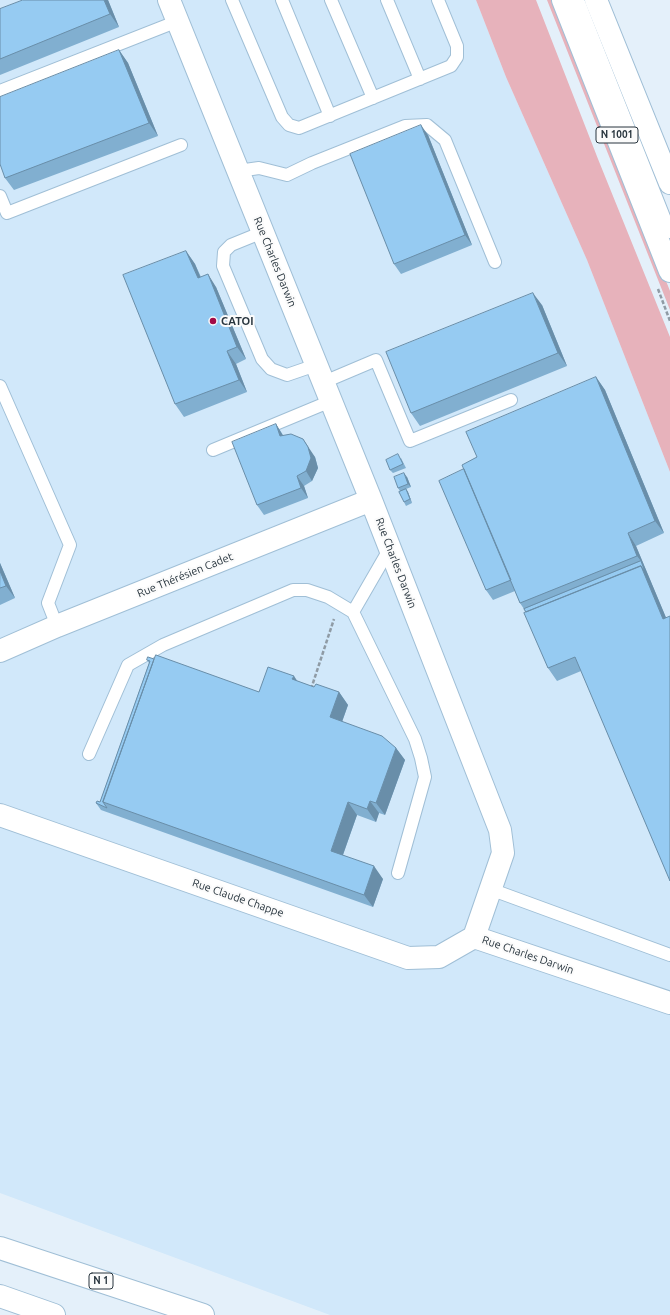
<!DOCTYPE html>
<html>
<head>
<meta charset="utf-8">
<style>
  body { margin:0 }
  canvas { display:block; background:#e4f0fa }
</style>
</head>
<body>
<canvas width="670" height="1315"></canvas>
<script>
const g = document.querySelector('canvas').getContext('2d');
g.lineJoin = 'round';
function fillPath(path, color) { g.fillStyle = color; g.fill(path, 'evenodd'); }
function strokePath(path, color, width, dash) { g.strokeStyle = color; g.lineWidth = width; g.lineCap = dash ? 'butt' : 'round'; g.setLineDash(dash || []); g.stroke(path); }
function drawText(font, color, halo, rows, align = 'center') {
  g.font = font + ' Ubuntu,sans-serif'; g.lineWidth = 4; g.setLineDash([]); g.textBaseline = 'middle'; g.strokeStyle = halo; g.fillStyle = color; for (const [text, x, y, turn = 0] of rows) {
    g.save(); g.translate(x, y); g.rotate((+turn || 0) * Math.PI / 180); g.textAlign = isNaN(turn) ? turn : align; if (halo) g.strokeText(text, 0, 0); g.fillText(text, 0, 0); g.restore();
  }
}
fillPath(new Path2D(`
  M0,0h476l30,77 81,183 83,212v843h-340l-330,-122z`), '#d1e8fa');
fillPath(new Path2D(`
  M476,0h60l62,159 72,178v135l-83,-212 -81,-183z
  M547,0h8l115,291v19z`), '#e7b2bb');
const lane = new Path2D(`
  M232,0l50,117 7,8 10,3 152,-62 6,-9v-11l-19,-46
  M282,0l48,116
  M331,0l42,98
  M387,0l33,79
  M578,0l92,232
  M0,91l178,-70
  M238,171l21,-3 28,7 25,-12 93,-37 22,-1 18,15 50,122
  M0,196l7,17 174,-68
  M263,232l-32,13 -7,7 -1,14 39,93 9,10 16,6 29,-10
  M324,382l52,-22 34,81 101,-41
  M0,386l70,159 -22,58 9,23
  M213,450l118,-49
  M353,612l37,-64
  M89,754l39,-89 35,-20 130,-55h14l21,7 25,15 62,127 6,19 4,19 -27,96
  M490,889l180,66`);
const street = new Path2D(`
  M169,0l202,500 129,330 3,23 -29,84
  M0,651l57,-25 314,-126
  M0,815l408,143 31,-1 35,-20
  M474,937l196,66`);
const primary = new Path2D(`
  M563,0l107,271
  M596,0l74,183`);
const highway = new Path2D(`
  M0,1248l203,67
  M0,1296l54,19`);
strokePath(lane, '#a0bfd6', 14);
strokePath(street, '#a0bfd6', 24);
strokePath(primary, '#a0bfd6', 24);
strokePath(highway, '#a0bfd6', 24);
strokePath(new Path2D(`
  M658,289l12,32
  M311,689l23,-70`), '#8f9ba5', 2.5, [4, 2]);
strokePath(lane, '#fff', 12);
strokePath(street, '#fff', 22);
strokePath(primary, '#fff', 22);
strokePath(highway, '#fff', 22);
fillPath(new Path2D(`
  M108,0l11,27 -119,48v-66z
  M119,50l9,13 30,73 -144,54 -9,-12z
  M428,135l44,110 -71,29 -7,-10z
  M186,251l9,13 6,13 15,10 30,72 -10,5 11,28 -63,25 -9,-13z
  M542,305l25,61 -147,60 -9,-13z
  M596,377l9,13 59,143 -28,13 30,72 -85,53 -24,10 -9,-13 -24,-59 -4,-6 -5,-12 -22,9 -7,-10 -22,-121 13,-12z
  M276,424l7,11 32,22 3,11 -6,13 -8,5 4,12 -44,17 -7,-10z
  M401,458l5,10 -13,5 -3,-3z
  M407,477l4,10 -5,2 2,3 4,11 -6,3 -2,-4 -4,-11 -2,-3z
  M0,563l15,35 -15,7z
  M147,660l112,32 38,-11 17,6 25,5 9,13 -6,17 54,26 9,12 -20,55 -6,-2 -3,9 -19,-7 -14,40 40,24 -10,28 -272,-97 -5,-7 4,-1 49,-139z`), '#81afd0');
fillPath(new Path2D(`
  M104,0h4l11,27 -9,-13z
  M119,50l9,13 30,73 -9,-13z
  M421,125l7,10 44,110 -7,-10z
  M186,251l9,13 11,27 -8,-13z
  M208,274l8,13 30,72 -9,-12z
  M533,293l9,12 25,61 -9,-13z
  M227,351l9,13 11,28 -8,-12z
  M596,377l9,13 59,143 -9,-12z
  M276,424l6,10 5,11 -7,-9z
  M303,439l12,18 3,11 -6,13 -6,-10z
  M404,473l3,4 4,10 -3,-3z
  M297,476l7,10 4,12 -7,-10z
  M406,489l2,3 4,11 -2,-4z
  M628,533l8,13 34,81 -7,-8 -22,-53v-5l-4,-5z
  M0,563l15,35 -9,-12 -6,-15z
  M294,676l8,12 -10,-9z
  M339,692l9,13 -9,25 -9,-13z
  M396,748l9,12 -20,55 -9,-12z
  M370,801l9,12 -3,9 -9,-13z
  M348,802l9,13 -17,48 -9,-12z
  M374,866l9,13 -10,28 -9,-12z`), '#698ea9');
const building = new Path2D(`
  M23,0h81l6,14 -110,45v-50z
  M119,50l30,73 -144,55 -5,-14v-67z
  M421,125l44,110 -71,29 -44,-110z
  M186,251l12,27 10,-4 29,73 -10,4 12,29 -64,24 -52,-129z
  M533,293l25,60 -147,60 -25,-61z
  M596,377l59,144 -27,12 9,23 -117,47 -58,-138 15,-8 -11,-25z
  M276,424l4,12 11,-2 12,5 5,8 3,11 -5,13 -9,5 4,12 -44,17 -25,-63z
  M398,454l5,10 -13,6 -4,-10z
  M464,469l47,111 -25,10 -47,-109z
  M404,473l4,11 -10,4 -4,-11z
  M406,489l4,10 -6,3 -5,-10z
  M641,561l4,11 -4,-6 -115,46 -2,-3z
  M641,566l22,53 7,-3v265l-95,-224 -27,11 -24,-55z
  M0,571l6,15 -6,2z
  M156,655l103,37 9,-25 26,9 -2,3 22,8 2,-3 23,8 -9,25 52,19 14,12 -20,55 -6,-2 -3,8 -19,-7 -17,49 43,15 -10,29 -261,-93z
  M148,657l6,2 -51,143 4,6 -11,-5 1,-2 3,1 50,-141 -3,-1z`);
fillPath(building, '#96cbf2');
strokePath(building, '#698ea9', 1);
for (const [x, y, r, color] of [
  [213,321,4,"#a30a46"]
]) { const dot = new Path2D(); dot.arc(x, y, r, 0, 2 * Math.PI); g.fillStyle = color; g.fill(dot); strokePath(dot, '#fbfbfb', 1.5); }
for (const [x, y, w] of [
  [617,135,42],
  [101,1281,24]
]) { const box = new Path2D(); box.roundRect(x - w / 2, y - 8, w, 16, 3); g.fillStyle = '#fbfbfb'; g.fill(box); strokePath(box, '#28353e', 1); }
drawText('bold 10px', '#28353e', null, [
  ["N 1001",617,135],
  ["N 1",101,1281]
]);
drawText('11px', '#28353e', '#fbfbfb', [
  ["Rue Charles Darwin",275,262,68],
  ["Rue Charles Darwin",396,563,69],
  ["Rue Thérésien Cadet",185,575,-22],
  ["Rue Claude Chappe",238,898,19],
  ["Rue Charles Darwin",528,955,19]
]);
drawText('bold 11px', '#28353e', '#fbfbfb', [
  ["CATOI",221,321]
], 'left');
</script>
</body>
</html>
